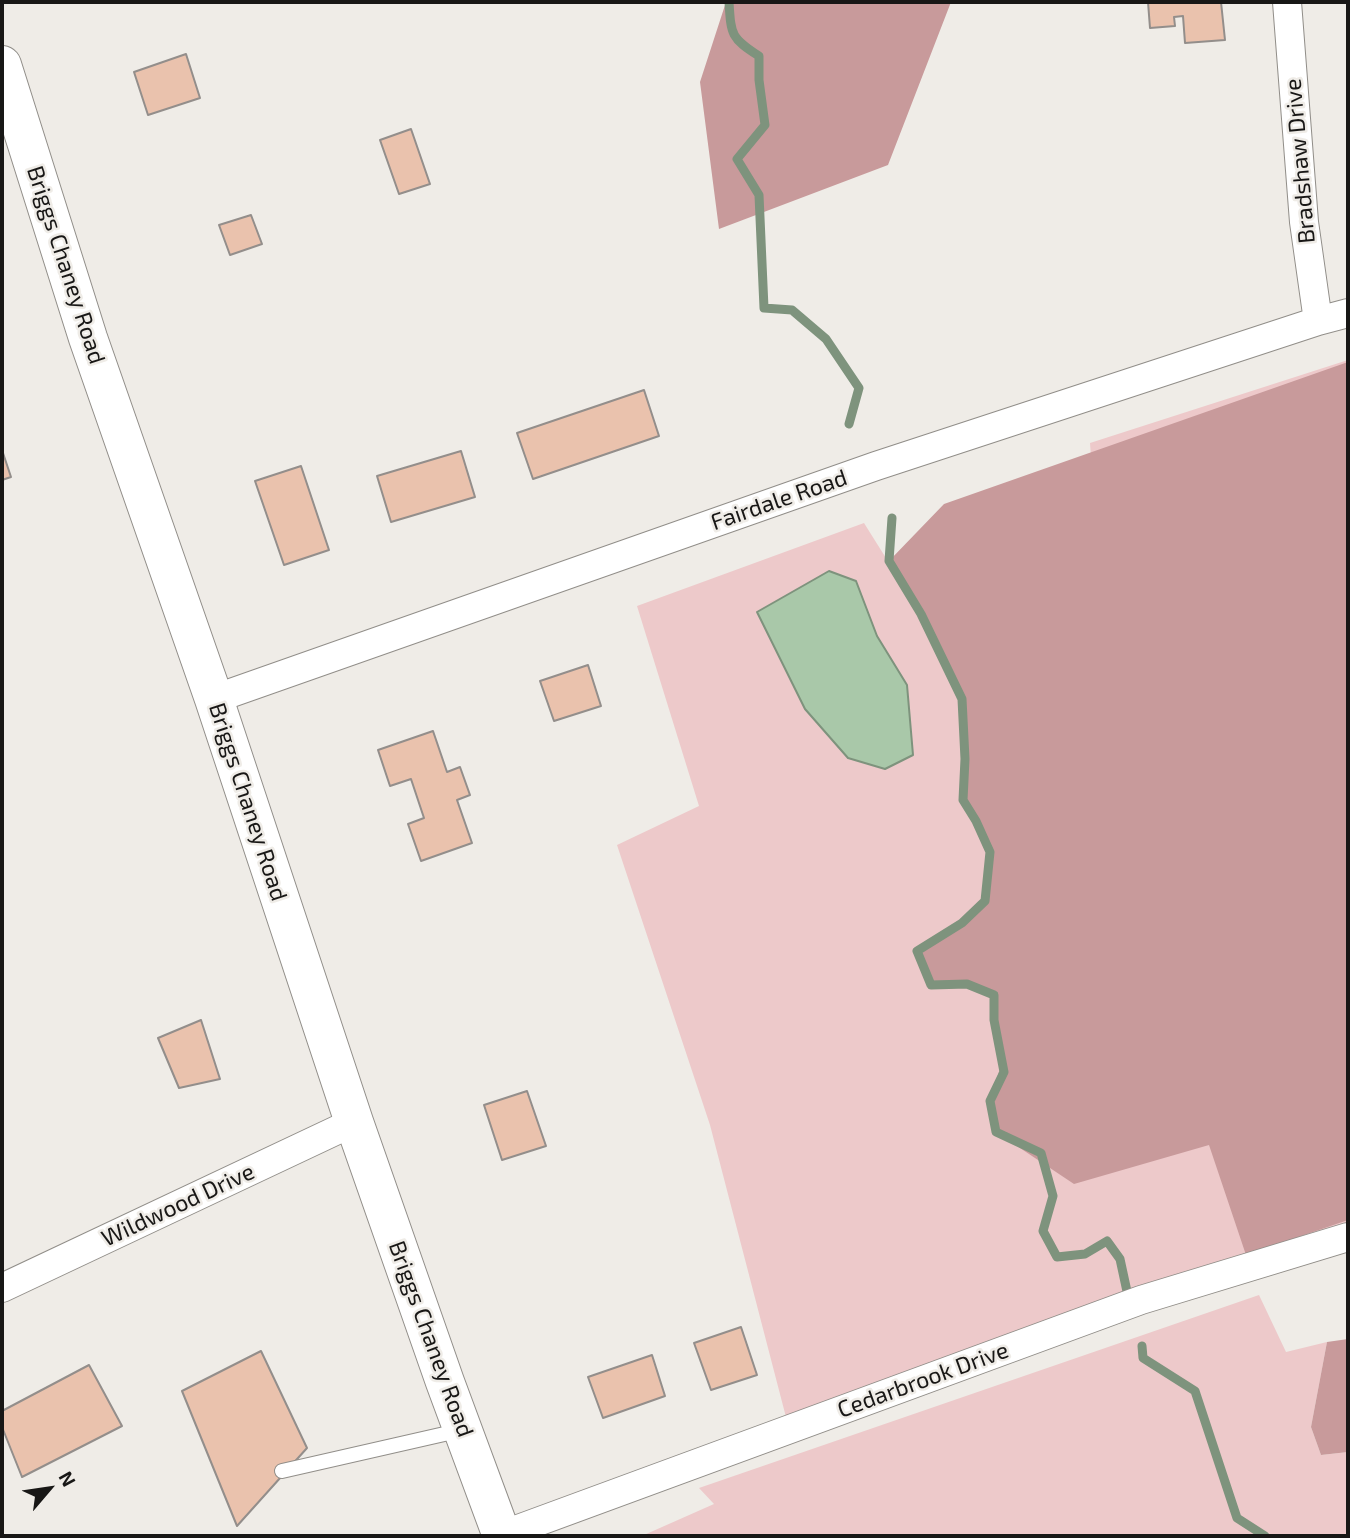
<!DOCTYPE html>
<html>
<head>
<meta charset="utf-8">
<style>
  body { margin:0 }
  #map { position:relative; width:1350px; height:1538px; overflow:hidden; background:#efece7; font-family:"Exo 2",sans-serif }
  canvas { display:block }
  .frame { position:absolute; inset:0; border:4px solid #181716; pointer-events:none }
  .north { position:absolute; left:14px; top:1454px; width:70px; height:70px; -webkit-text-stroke:5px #efece7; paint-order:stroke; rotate:61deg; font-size:19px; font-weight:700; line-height:28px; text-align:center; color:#181716 }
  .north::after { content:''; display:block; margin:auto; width:24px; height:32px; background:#181716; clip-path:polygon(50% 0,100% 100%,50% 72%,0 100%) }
</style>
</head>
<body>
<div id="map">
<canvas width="1350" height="1538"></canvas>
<div class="frame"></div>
<div class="north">N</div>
</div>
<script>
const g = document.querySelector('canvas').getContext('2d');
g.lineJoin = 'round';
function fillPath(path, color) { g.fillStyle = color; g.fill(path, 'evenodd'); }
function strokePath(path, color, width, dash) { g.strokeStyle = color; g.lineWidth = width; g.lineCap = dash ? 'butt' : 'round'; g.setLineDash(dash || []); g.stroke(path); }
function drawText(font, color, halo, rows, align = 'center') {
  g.font = font + ' "Exo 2",sans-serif'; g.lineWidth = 5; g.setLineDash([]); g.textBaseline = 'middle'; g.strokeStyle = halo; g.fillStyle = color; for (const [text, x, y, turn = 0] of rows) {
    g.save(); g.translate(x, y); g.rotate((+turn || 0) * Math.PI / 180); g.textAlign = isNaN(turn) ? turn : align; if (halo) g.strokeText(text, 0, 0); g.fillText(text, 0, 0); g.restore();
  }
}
fillPath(new Path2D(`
  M1348,360v875l-561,186 -77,-296 -93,-280 82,-39 -62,-200 227,-83 57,91 41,85 3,60 -2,41 13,21 14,31 -5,49 -23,22 -45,28 14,34 36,-1 27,11v25l127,-148 -31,-429z
  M1259,1295l27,57 41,-10 -16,85 10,28 27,-3v84l-704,-1 70,-31 -15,-16z`), '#edc9ca');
fillPath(new Path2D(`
  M726,2h225l-63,163 -169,64 -19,-147z
  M1348,362v858l-102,35 -37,-110 -135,39 -78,-52 -6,-31 12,-39 -8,-42v-25l-27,-11 -36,1 -14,-34 45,-28 23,-23 5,-48 -14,-31 -13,-21 2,-41 -3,-60 -41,-85 -32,-53 55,-57z
  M1348,1339v113l-27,3 -10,-28 16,-85z`), '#c89a9b');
const water = new Path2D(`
  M829,571l27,10 21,55 30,49 6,70 -28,14 -37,-11 -43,-49 -48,-97z`);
fillPath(water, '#a9c8a9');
strokePath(water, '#7e937d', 2);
strokePath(new Path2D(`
  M729,2c2,33 2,36 30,54v24l6,45 -28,34 22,36 5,113 28,2 34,29 33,49 -10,36
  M892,518l-3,43 32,53 41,85 3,60 -2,41 13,21 14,31 -5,49 -23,22 -45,28 14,34 36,-1 27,11v25l10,52 -14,29 6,31 45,21 12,43 -10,35 14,26 28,-3 22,-13 13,18 8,37
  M1142,1346l1,12 52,33 42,127 28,18`), '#7e937d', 9);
const building = new Path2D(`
  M1148,2h73l4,38 -40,3 -2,-27 -9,1 1,9 -25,2z
  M186,54l14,44 -52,17 -14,-43z
  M411,129l19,55 -31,10 -19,-54z
  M251,215l11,29 -32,11 -11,-30z
  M644,390l15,46 -126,43 -16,-46z
  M2,450l9,27 -9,3z
  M461,451l14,46 -84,25 -14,-46z
  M301,466l28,84 -45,15 -29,-84z
  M588,665l13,41 -47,15 -14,-40z
  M433,731l14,41 13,-5 10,28 -13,5 15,43 -51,18 -13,-37 16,-6 -13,-39 -21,7 -12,-36z
  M201,1020l19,59 -41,9 -21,-50z
  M527,1091l19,55 -44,14 -18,-55z
  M741,1327l16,48 -46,15 -17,-47z
  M261,1351l46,97 -70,78 -55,-135z
  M652,1355l13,41 -62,22 -15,-41z
  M89,1365l33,61 -100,51 -20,-50v-16z`);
fillPath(building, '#eac2ad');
strokePath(building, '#938e8b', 2);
const service = new Path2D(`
  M282,1471l180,-41`);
const minor = new Path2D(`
  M1287,2l17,220 14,99
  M214,699l662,-233 442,-145 30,-8
  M2,1288l352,-166
  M502,1535l639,-235 207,-63`);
const secondary = new Path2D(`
  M2,65l86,273 126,361 140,423 91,260 57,154`);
strokePath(service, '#918e89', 16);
strokePath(minor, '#918e89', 30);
strokePath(secondary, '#918e89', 40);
strokePath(service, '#fff', 14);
strokePath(minor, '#fff', 28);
strokePath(secondary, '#fff', 38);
drawText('23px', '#181716', '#efece7', [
  ["Bradshaw Drive",1300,161,-95],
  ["Briggs Chaney Road",66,265,72],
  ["Fairdale Road",779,500,-19],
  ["Briggs Chaney Road",248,802,72],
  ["Wildwood Drive",178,1205,-25],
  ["Briggs Chaney Road",431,1339,70],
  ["Cedarbrook Drive",923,1380,-20]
]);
</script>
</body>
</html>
